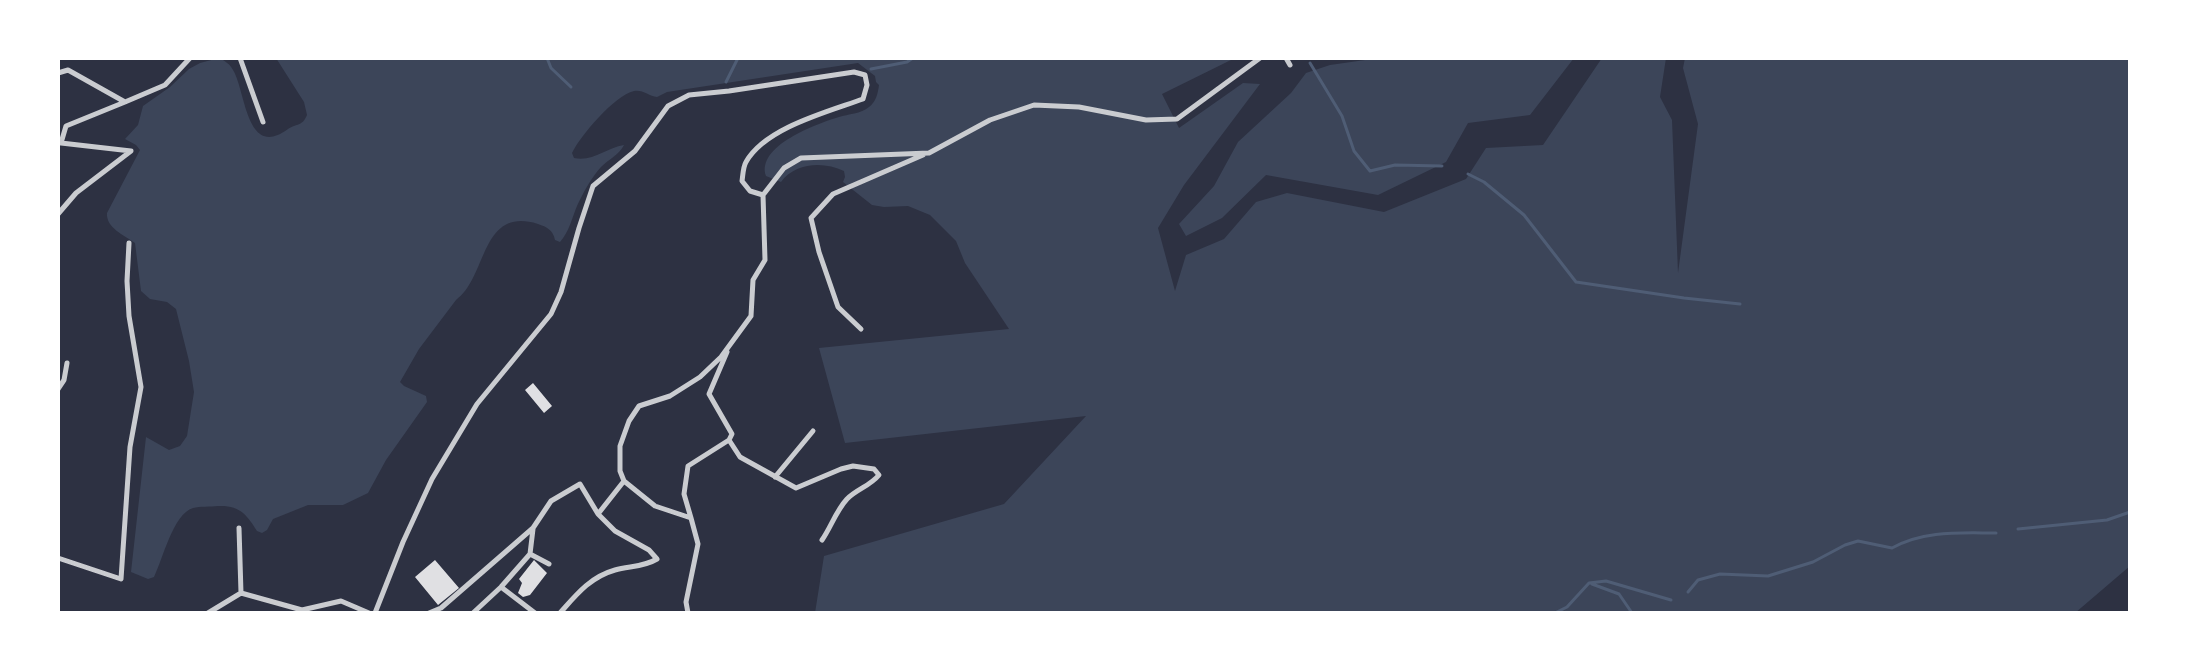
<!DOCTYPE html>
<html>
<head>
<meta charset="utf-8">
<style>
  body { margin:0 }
  #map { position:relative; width:2188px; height:671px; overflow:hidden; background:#2d3142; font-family:"Times New Roman",serif }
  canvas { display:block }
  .frame { position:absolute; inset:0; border:60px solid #fff; pointer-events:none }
</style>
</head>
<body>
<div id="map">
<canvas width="2188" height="671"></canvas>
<div class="frame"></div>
</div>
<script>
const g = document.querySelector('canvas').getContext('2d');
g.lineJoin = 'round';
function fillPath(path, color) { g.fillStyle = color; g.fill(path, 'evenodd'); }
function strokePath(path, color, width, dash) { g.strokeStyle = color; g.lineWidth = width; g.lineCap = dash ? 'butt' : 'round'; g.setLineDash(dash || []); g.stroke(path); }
fillPath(new Path2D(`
  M219,58c6,3 11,6 14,12 13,21 13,90 55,59 9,-6 14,-2 19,-14l-3,-13 -28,-44h959l-73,36 17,34 64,-45 17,1 -76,101 -26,43 17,63 11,-36 38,-16 32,-37 31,-9 97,19 82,-33 20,-31 57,-3 59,-87h64l-6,39 12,23 6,153 20,-149 -15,-56 2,-10h445v372l-2,1 2,7v128l-55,47h-1260l9,-57 180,-52 82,-88 -241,27 -26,-95 190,-19 -44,-66 -9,-22 -26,-26 -22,-9 -24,1 -12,-2 -29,-23 2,-5 -1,-6c-21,-10 -49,-8 -63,11l-15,-6c-10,-30 50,-52 73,-59 9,-3 22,-3 30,-10 7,-5 9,-14 10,-22l-3,-3 -1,-6 -17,-13 -191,29 -10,5c-8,-1 -15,-8 -23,-6 -20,5 -53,44 -62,62l2,5c19,4 32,-10 50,-13 -5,10 -15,14 -23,22 -10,11 -18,26 -24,39 -5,12 -8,26 -17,36l-5,-2c-2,-10 -8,-13 -17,-16 -58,-18 -50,53 -82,76l-37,49 -19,33 4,4 22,10 1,6 -41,58 -18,33 -25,12h-35l-35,14 -6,11 -5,3 -5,-2c-10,-16 -17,-26 -39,-25 -8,1 -18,0 -25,2 -20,6 -30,51 -39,69l-6,2 -17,-7 15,-135 23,13 11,-4 7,-10 7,-44 -5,-31 -13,-52 -9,-7 -17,-3 -9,-8 -6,-48c-11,-8 -29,-15 -28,-30l33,-63 -4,-5 -11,-6 13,-14 5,-19 27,-19 19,-18 11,-6z
  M1379,58h195l-44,57 -62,8 -22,39 -68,33 -112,-20 -44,43 -36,18 -7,-12 35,-38 24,-44 53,-49 15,-20 24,-8z`), '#3c4559');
strokePath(new Path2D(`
  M547,58l4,10 20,19
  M1310,63l32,53 12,35 16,20 25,-6 47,1
  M871,69l36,-7 6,-4
  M726,82l12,-24
  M1468,174l16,8 40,33 52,67 108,16 56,6
  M2018,529l89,-9 23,-8
  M1592,584l27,10 13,19
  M1688,592l10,-12 22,-6 48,2 45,-14 32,-17 13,-4 34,7c32,-18 68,-15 104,-15
  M1555,613l12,-6 22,-24 17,-2 65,19`), '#4f5d75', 3);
fillPath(new Path2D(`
  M533,383l19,23 -8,7 -19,-23z
  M435,560l24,28 -21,17 -23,-28z
  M534,560l13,13 -17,22 -7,2 -5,-4 4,-10 -3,-4z`), '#e0e0e3');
strokePath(new Path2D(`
  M240,58l23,64
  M1286,58l4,7
  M58,73l10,-3 57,32 -59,24 -5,17 70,8 -55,42 -18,21
  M125,102l40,-17 25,-27
  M861,329l-23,-22 -19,-55 -8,-34 22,-24 90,-39
  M727,352l-18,42 23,40 -3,6 11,17 56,31 45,-19 12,-3 21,3 5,6c-9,11 -22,14 -32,24 -11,12 -16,28 -25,41
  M58,389l6,-9 3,-17
  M775,477l38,-46
  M691,518l-7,-24 4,-28 41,-26
  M239,528l2,65
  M530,554l19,10
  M58,558l63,21 9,-132 11,-60 -12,-71 -2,-35 2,-38
  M501,587l34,26
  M241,593l61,17 39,-9 28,12
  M208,613l33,-20
  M375,613l28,-71 29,-63 45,-75 74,-90 10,-22 18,-64 14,-42 42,-35 33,-45 21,-11 40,-4 125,-19 11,3 2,10 -4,14c-36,13 -98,29 -117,63 -3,5 -3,13 -4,19l8,10 13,4
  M429,613l12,-5 92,-80 18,-27 29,-17 18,30
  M473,613l28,-26 29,-33 3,-25
  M560,613c16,-18 30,-36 55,-43 14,-4 29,-3 42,-11l-8,-9 -34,-19 -17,-17 26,-33
  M688,613l-2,-11 12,-58 -7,-26 -36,-12 -31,-25 -4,-10v-25l9,-25 10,-15 31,-10 30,-19 21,-20 30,-41 2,-36 12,-20 -2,-65 21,-27 17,-10 128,-5 61,-33 44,-15 45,2 67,13 31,-1 83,-61`), '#caccd0', 5);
</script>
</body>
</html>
